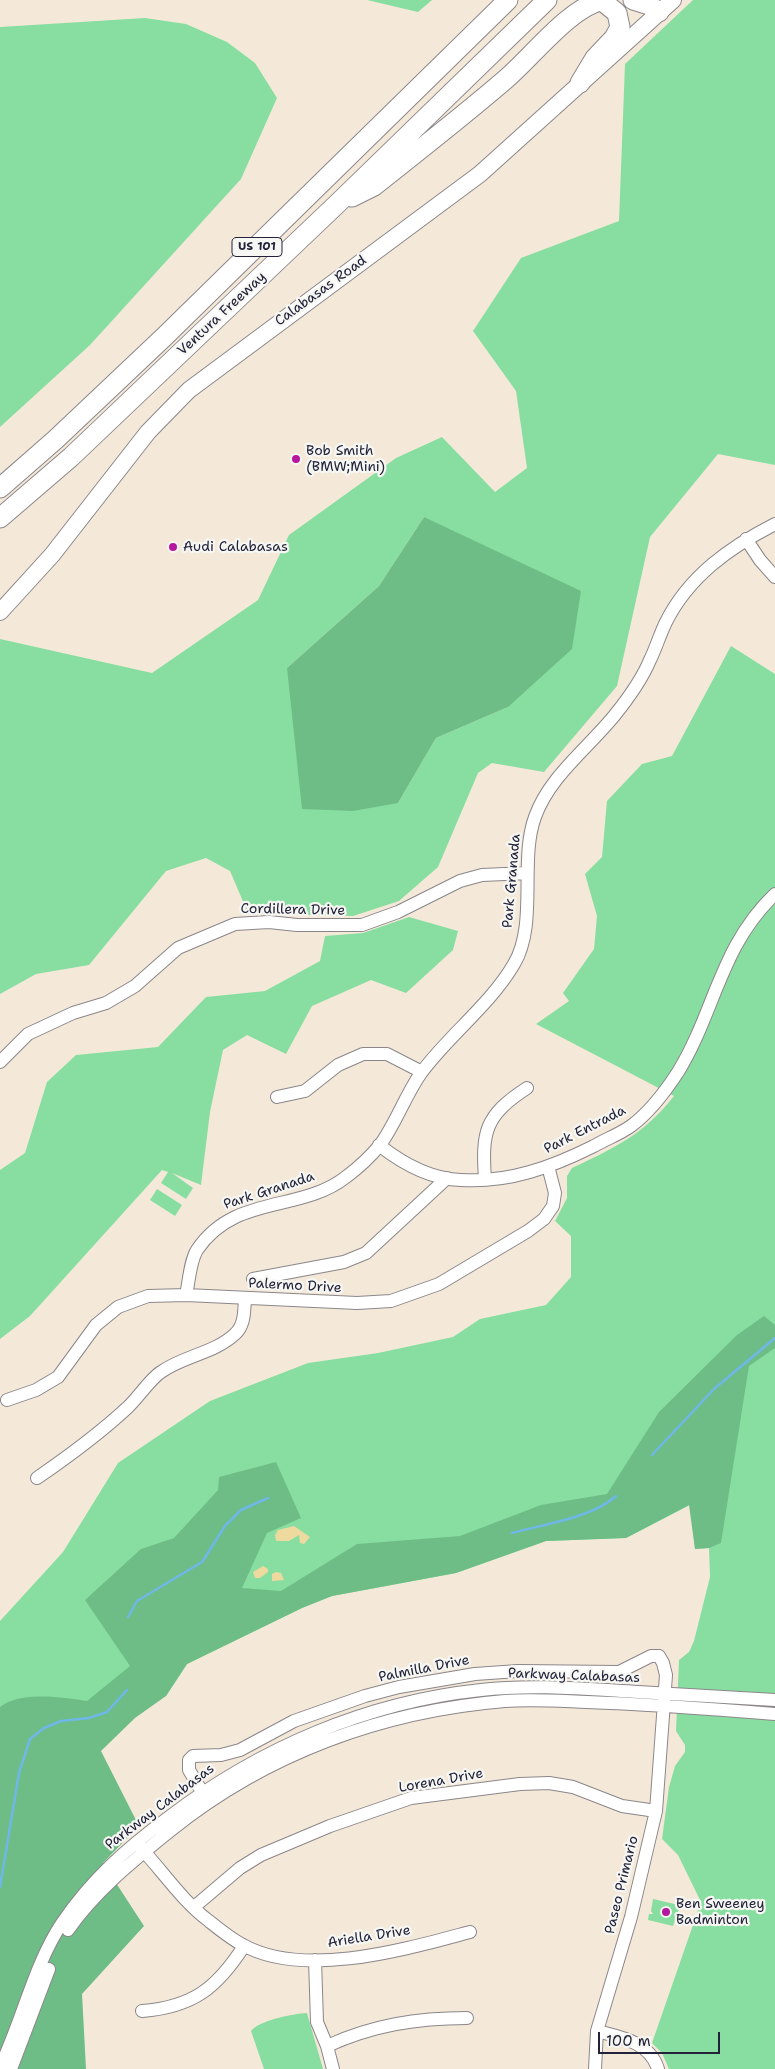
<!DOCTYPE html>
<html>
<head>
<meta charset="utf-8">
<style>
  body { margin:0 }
  #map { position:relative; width:775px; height:2069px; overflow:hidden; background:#f4e9d8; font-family:"Shantell Sans",sans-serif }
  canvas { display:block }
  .scale { position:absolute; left:598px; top:2032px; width:122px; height:22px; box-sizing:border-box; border:2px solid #22223b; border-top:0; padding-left:6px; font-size:15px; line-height:18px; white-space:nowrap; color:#22223b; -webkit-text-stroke:4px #f6f6f2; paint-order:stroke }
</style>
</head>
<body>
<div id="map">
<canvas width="775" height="2069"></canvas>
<div class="scale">100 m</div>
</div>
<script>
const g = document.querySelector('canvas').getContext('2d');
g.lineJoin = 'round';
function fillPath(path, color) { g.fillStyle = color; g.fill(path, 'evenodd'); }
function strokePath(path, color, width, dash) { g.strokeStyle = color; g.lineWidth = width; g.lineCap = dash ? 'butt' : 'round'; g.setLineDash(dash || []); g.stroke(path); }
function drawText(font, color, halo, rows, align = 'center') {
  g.font = font + ' "Shantell Sans",sans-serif'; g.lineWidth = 4.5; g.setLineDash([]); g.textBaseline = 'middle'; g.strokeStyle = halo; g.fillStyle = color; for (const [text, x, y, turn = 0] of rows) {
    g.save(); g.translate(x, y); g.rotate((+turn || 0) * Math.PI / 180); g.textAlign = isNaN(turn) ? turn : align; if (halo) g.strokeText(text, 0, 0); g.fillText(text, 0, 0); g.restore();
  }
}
fillPath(new Path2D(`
  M367,0h65l-14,12z
  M693,0h82v465l-57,-11 -68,83 -33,149 -73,86 -52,-9 -14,10 -40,94 -39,34 -46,15 -105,-3 -18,-42 -24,-13 -40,13 -77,94 -53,9 -36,20v-355l152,34 106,-73 31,-65 107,-77 46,-21 53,55 32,-24 -11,-77 -43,-60 48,-73 98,-37 6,-157zM424,517l84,190 -72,31 -38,65 -111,-135 92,-82z
  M145,18l41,6 41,18 28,21 22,35 -36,81 -151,166 -90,82v-400z
  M731,646l44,28v1395h-106l-7,-16 -10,-10 49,-141 -23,-47 -16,-16 7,-52 6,-21 10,-14v-7l-9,-14 3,-71 10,-8 5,-11 16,-64 -1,-29 -14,1 -5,-44 -64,33 -80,3 -90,32 -124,23 -30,12 -115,56 -21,32 -166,26v-101l63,-69 55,-89 92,-62 98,-38 70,-10 75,-16 27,-18 66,-14 25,-28v-41l-16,-15 12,-23v-22l5,-8c44,-21 71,-33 102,-72l-138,-72 33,-23 -6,-8 31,-44 3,-33 -12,-42 17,-17 5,-56 35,-37 30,-8z
  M409,917l49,14 -5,19 -47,43 -35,-13 -59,26 -26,48 -39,-19 -24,15 -13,62 -9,73 -29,-12 21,15 -7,11 -25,-16 7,-11 -6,-2 -132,146 -30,23v-169l25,-17 22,-71 29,-27 82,-8 48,-50 59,-6 55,-30 5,-25 38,-3z
  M157,1189l25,16 -7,11 -25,-16z
  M653,1899l26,6 -1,15h-3l-2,6 -25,-6 1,-6h4l-2,-3z
  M307,2013l16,56h-59l-13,-38c9,-11 41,-17 56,-18z`), '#88dea1');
fillPath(new Path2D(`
  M424,517l157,74 -9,58 -64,58 -72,31 -38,65 -45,8 -51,-2 -15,-141 92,-82z
  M764,1316l11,9v23l-26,18 -28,177 -12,5 -14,1 -6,-44 -63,33 -80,3 -90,32 -124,23 -30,12 -115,56 -21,32 -31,22 -34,33 38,75 -36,37 41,63 -62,68 4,75h-86v-362c19,-16 63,-10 87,-6l43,-35 -45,-66 56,-51 33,-11 44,-48 1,-13 57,-15 25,56 -34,15 -25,55 39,3 76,-47 103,-8 81,-31 66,-11 52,-82 78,-77z`), '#6ebd87');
fillPath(new Path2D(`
  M294,1526l16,11 -6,7 -4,-1 -1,-8 -10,6h-13l-1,-6 3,-5z
  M263,1566l5,3v3l-8,6h-5l-2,-6z
  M276,1572l5,1 3,7 -12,1v-7z`), '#eeda9e');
strokePath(new Path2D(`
  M652,1455l62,-66 61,-51
  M512,1533c32,-9 80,-15 104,-37
  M128,1617l9,-16 65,-39 23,-36 16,-16 27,-12
  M0,1887l19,-114 11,-34 14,-11 17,-7 28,-3 18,-6 20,-22`), '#6fb7e7', 2.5);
const minor = new Path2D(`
  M746,539l14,21 15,17
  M0,1062l28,-28 45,-21 33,-10 29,-17 43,-38 57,-24 34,-2 28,3h65l36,-13 62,-31 22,-6 45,-2
  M277,1097l28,-6 33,-26 25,-11h24l35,18
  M379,1145c24,19 51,34 82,35 48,3 91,-13 133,-34 12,-7 26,-12 37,-20 19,-14 34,-34 47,-54 37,-60 42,-126 97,-178
  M485,1180c-3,-48 -1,-64 42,-92
  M253,1279l91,-17 22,-9 81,-75
  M186,1295c3,-13 4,-34 11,-45 37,-56 103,-37 149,-73 12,-9 25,-21 34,-32 16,-22 25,-49 41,-72 28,-38 69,-68 93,-109 24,-40 5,-104 21,-147 14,-40 52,-68 79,-101 13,-16 28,-37 36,-56 6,-12 10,-26 16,-38 23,-46 64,-75 109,-98
  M7,1400l29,-10 22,-13 38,-52 22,-18 30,-11 38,-1 171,8 34,-2 48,-17 89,-53 16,-12 9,-13 2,-13 -7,-27
  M37,1478c32,-22 62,-44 90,-70 11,-10 23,-29 34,-36 22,-16 54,-19 74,-38 10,-9 9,-23 10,-35
  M208,1802l-19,-32v-10l4,-4 28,-1 19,-5 54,-29 71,-25 34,-9 76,-13 43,-3 101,1 32,-16h8l4,7 3,12 -10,136 -25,106 -34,114 -2,38
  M139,1846c23,24 43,55 70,75 10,8 22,18 34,24 61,34 163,4 227,-13
  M194,1907l46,-39 21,-13 69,-29 81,-28 109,-14 29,-1 24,4 49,19 34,5
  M68,1930c28,-40 65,-69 103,-100 96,-77 212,-119 334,-129 28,-2 55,0 82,1 63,2 126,7 188,12
  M315,1960l2,62 10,24 6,23
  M142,2011c51,-4 75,-23 102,-65
  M597,2031c23,6 53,11 61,38
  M327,2046c46,-21 90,-28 140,-28
  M0,2067c22,-45 34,-102 62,-144 30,-44 64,-74 107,-106 91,-69 198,-115 312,-127 52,-6 105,-1 157,2 45,3 91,5 137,8
  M11,2069l38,-100`);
const major = new Path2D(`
  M0,612l52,-57 96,-123 41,-42 291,-216 193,-174`);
const highway = new Path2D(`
  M633,0l16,5 10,7
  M580,83l15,-25 19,-20 6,-11 -3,-14 -16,-13
  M352,197l22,-11c44,-35 89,-70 132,-107 26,-22 64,-72 97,-79
  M0,488l55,-48 109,-103 344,-337
  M0,518l71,-61 266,-253 210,-204`);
strokePath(minor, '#8b868a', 14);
strokePath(major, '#8b868a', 18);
strokePath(highway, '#8b868a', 21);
strokePath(minor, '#fff', 12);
strokePath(major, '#fff', 16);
strokePath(highway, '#fff', 19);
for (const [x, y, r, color] of [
  [296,459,5,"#b5179e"],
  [173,547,5,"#b5179e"],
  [666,1912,5,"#b5179e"]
]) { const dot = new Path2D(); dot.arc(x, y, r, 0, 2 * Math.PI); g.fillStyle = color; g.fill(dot); strokePath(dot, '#f6f6f2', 2); }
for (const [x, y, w] of [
  [257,247,50]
]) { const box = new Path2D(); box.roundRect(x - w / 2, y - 9.5, w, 19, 4); g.fillStyle = '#f6f6f2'; g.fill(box); strokePath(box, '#22223b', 1); }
drawText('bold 12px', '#22223b', null, [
  ["US 101",257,247]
]);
drawText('14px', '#22223b', '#f6f6f2', [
  ["Calabasas Road",321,291,-36],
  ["Ventura Freeway",222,314,-43],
  ["Park Granada",512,881,-85],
  ["Cordillera Drive",293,910,1],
  ["Park Entrada",585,1130,-27],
  ["Park Granada",269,1191,-18],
  ["Palermo Drive",295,1286,3],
  ["Palmilla Drive",424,1669,-11],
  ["Parkway Calabasas",574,1676,2],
  ["Lorena Drive",441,1781,-10],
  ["Parkway Calabasas",160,1807,-37],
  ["Paseo Primario",622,1885,-76],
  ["Ariella Drive",369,1937,-9]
]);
drawText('14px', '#22223b', '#f6f6f2', [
  ["Bob Smith",306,451],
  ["(BMW;Mini)",306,467],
  ["Audi Calabasas",183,547],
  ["Ben Sweeney",676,1904],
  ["Badminton",676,1920]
], 'left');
</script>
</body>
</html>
